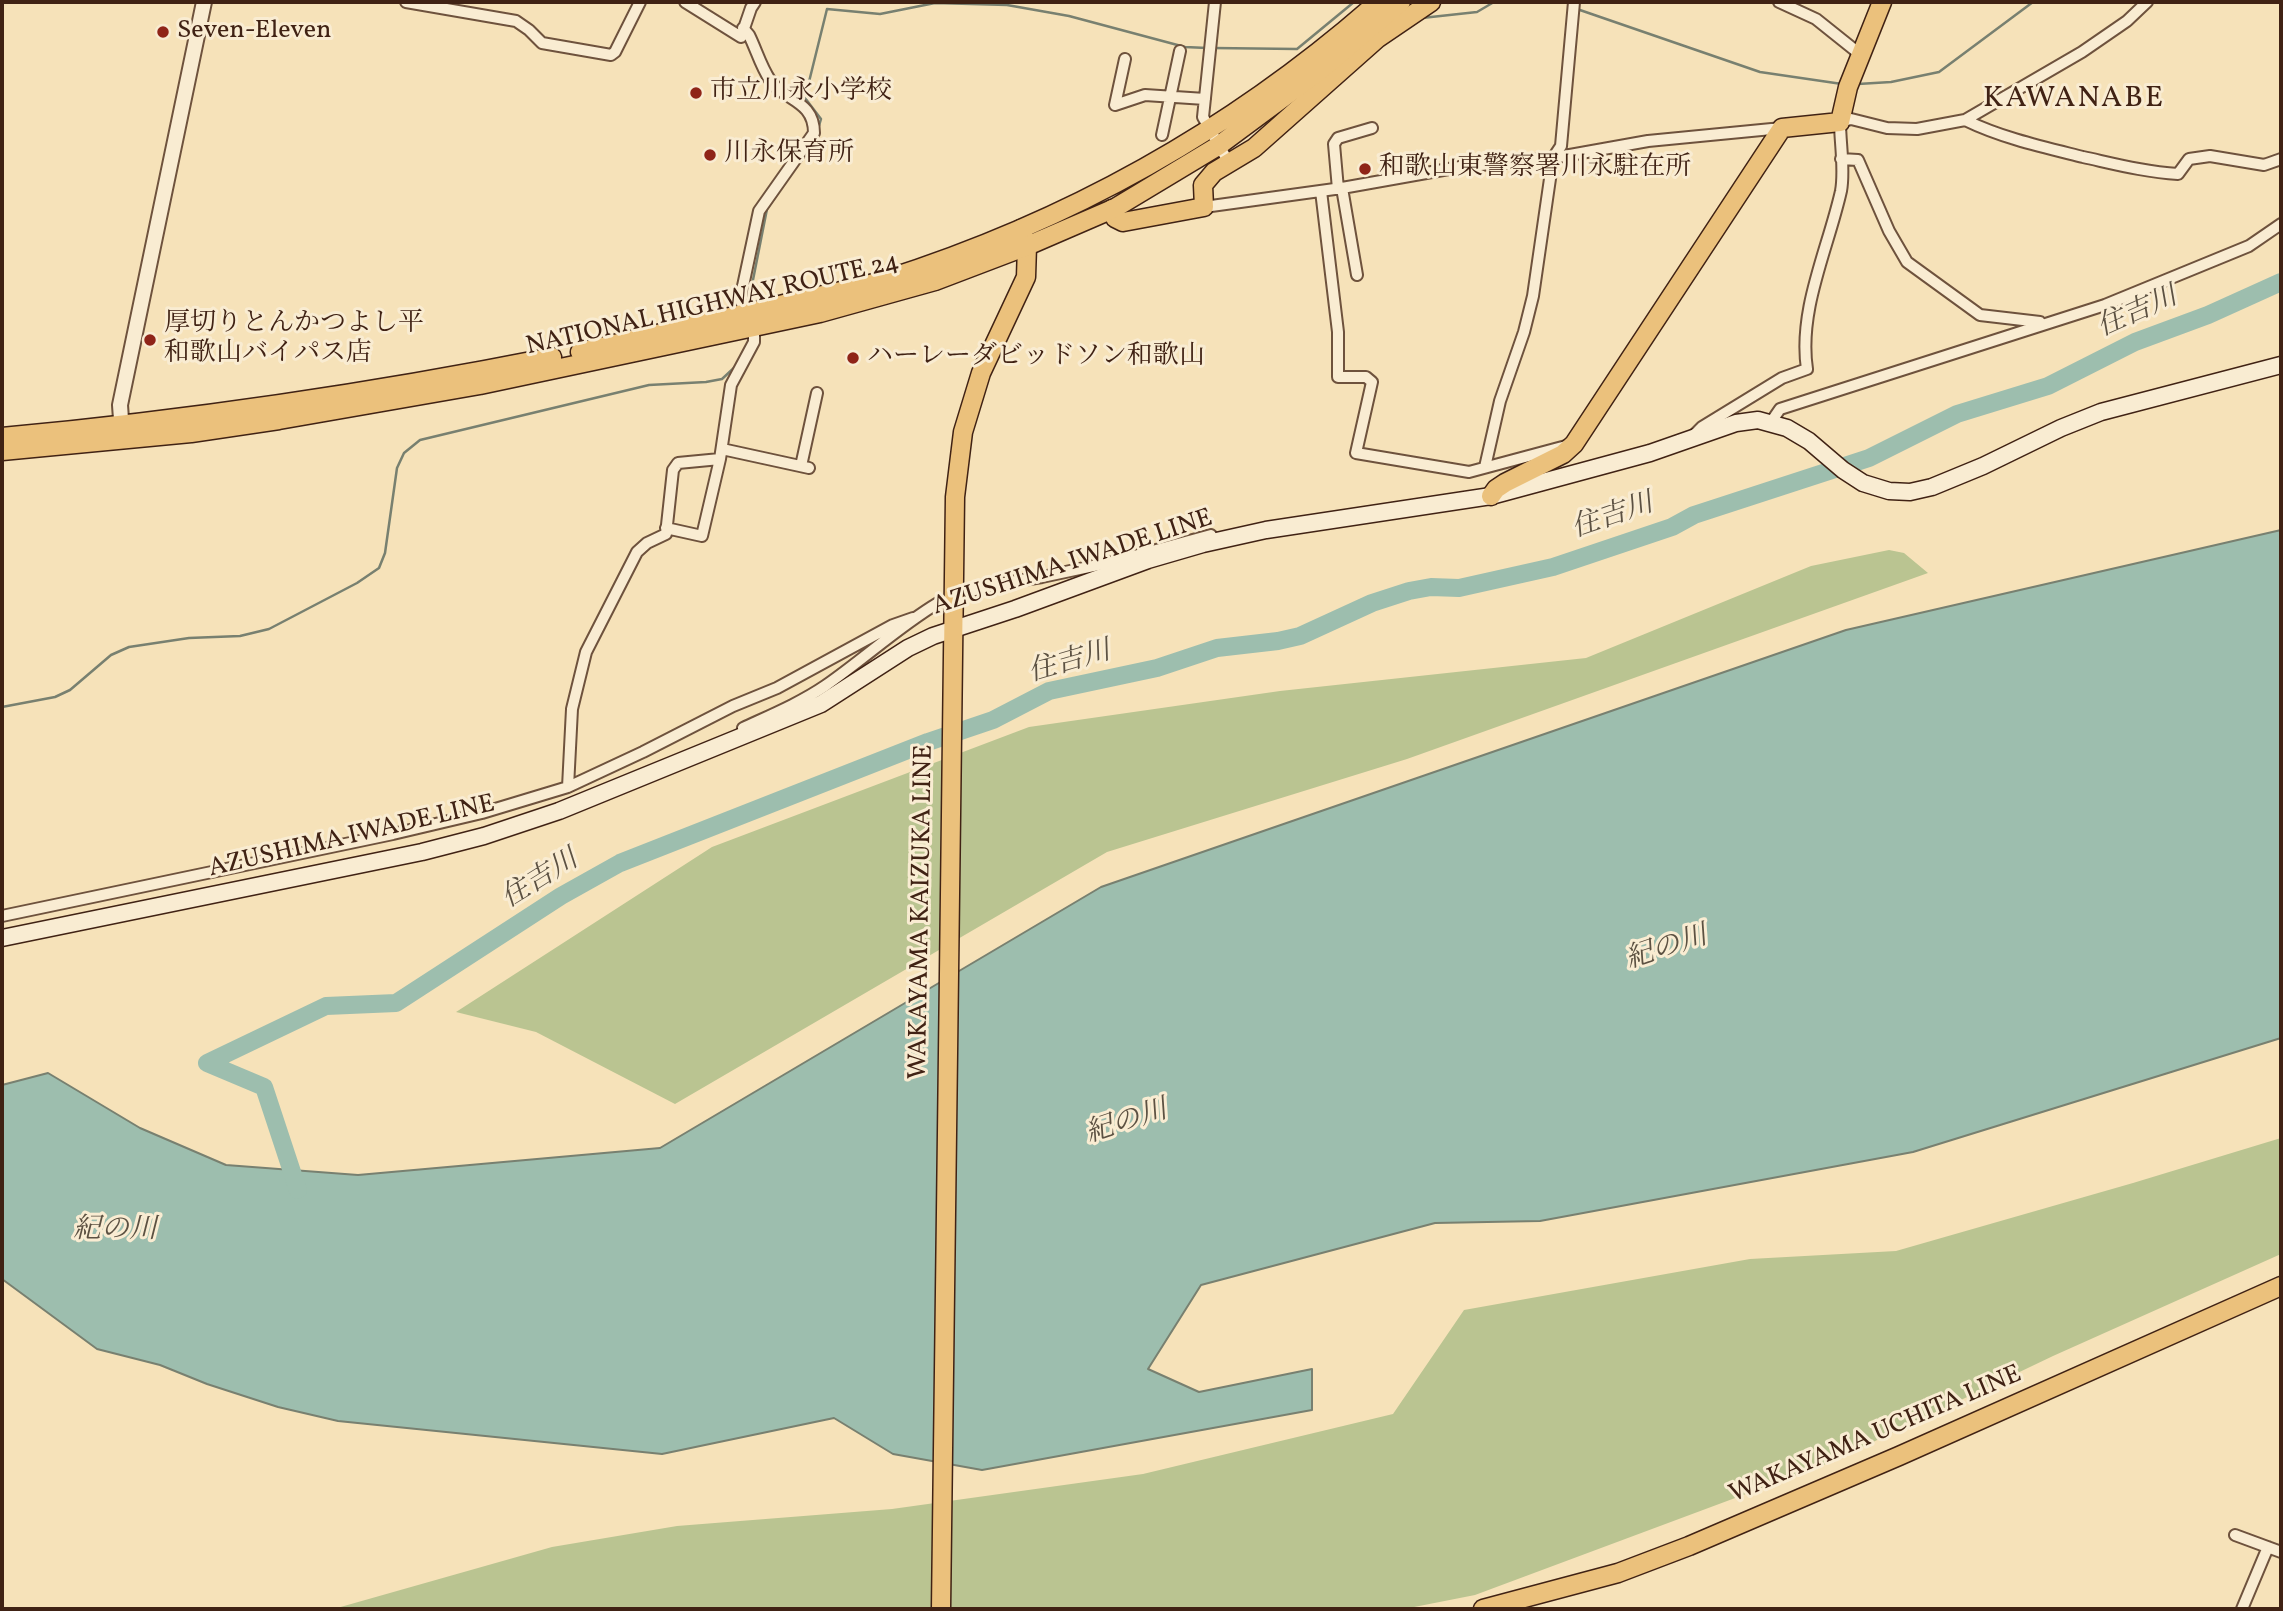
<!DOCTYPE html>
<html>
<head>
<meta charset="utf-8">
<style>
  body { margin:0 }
  #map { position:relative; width:2283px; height:1611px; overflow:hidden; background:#f6e2b9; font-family:Vollkorn,serif }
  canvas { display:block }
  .frame { position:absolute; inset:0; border:4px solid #402214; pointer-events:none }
</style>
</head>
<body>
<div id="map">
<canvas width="2283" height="1611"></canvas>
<div class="frame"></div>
</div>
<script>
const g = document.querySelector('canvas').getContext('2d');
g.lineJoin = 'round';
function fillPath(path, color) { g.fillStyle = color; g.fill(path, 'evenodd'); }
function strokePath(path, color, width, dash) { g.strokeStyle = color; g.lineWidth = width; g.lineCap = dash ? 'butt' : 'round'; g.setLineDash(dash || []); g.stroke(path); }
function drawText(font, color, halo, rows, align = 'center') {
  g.font = font + ' Vollkorn,"Noto Serif JP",serif'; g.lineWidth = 6; g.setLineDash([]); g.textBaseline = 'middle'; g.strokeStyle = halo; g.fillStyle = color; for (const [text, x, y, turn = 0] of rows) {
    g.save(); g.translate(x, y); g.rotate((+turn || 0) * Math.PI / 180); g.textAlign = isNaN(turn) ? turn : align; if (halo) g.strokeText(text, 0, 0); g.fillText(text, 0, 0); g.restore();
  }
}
fillPath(new Path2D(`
  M1889,550l15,3 24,20 -521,186 -300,93 -432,252 -139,-72 -80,-20 256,-165 317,-120 251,-36 306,-33 225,-92z
  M2281,1138v116l-228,102 -224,107 -354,132 -71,14 -1067,-1 215,-61 125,-21 215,-17 251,-35 250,-60 71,-104 286,-51 146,-8 237,-68z`), '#bac491');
const water = new Path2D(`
  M2281,530v508l-368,114 -373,69 -105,2 -234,62 -53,84 51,23 113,-23v41l-330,60 -89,-16 -59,-36 -172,36 -324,-33 -60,-14 -71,-23 -47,-19 -63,-16 -95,-70v-194l46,-12 92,55 86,37 132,10 302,-27 441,-261 745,-257z`);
fillPath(water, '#9dbeae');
strokePath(water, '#788070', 2);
strokePath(new Path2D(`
  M1577,9l183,63 82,12
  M1422,18l55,-6 17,-10
  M1213,48l84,1 57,-47
  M1858,84l33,-2 48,-10 94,-70
  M818,129l3,-10 -16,-21 22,-89 53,5 55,-11 72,2 62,11 116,31 22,1
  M806,153l10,-14
  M750,295l17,-86 19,-28
  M2,707l53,-10 15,-7 41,-35 18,-8 60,-9 51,-2 29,-7 88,-46 22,-15 6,-15 12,-85 7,-15 16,-13 229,-55 57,-3 16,-3 14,-13`), '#788070', 2.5);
strokePath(new Path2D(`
  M298,1190l-34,-103 -57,-24 119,-57 70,-3 165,-107 59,-33 308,-121 65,-22 56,-29 108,-23 60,-20 61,-7 22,-5 72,-33 37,-12 22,-4 28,1 94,-21 119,-40 22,-12 175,-57 88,-44 91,-28 87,-44 73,-27 73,-33`), '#9dbeae', 18);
const minor = new Path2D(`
  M406,2l110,19 13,9 13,13 69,12 4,-3 25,-50
  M685,2l56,35 10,-29 4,-6
  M1215,2l-12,115 26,46
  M1779,2l37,17 40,32 7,2
  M1125,59l-10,46 30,-10 60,4
  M1965,120c37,18 78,27 118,37 32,7 62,15 95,17l11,-15 21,-3 54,9 17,-6
  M1162,135l18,-84
  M1841,159l17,1 31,71 18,31 73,53 60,7
  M1342,188l15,87
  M1338,189l-4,-45 4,-6 34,-10
  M1321,191l17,141v45h28l6,5 -16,71 113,19 97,-26
  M1204,207l138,-19 118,-21 93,-9 95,-17 134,-13
  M1771,422l9,-13 325,-104 144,-59 32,-22
  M1694,435l8,-8 80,-49 25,-9c-9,-59 21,-120 34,-178 4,-21 -1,-48 -1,-69l11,-3 36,9 30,1 48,-9 117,-68 45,-31 20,-19
  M722,449l87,19
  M801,466l16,-73
  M1485,467l15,-66 24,-69 9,-36 20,-138 8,-12 13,-144
  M666,528l36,8 18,-77
  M969,592l17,-6 56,-9 70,-15 99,-27
  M743,728c28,-13 57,-25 82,-42 39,-27 73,-59 113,-83
  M568,787l4,-78 14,-57 51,-100 10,-9 19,-9 7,-64 5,-7 42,-4 11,-74 23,-43v-15l-14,-27 19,-89 55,-78c0,-33 -30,-32 -44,-53 -9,-13 -14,-31 -21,-45l-6,-7
  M2,916l391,-82 89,-21 86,-26 75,-35 90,-46 44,-18 116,-63 20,-7
  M2235,1535l46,17
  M2242,1609l26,-62`);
const tertiary = new Path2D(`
  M122,433l-2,-28 84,-403`);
const secondary = new Path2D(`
  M2,938l420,-86 62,-16 75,-25 262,-107 87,-56 25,-12 82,-27 133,-49 55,-16 63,-14 225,-34 159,-43 86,-30 22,-3 29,8 22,13 34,29 20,13 26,8 21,1 22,-5 51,-21 78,-38 40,-16 180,-47`);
const primary = new Path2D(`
  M1112,209l3,9 8,4 81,-15 -1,-22 11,-13 40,-24 124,-110 53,-36
  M1491,496l5,-7 9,-6 58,-29 11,-10 208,-316 58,-6 8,-35 34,-85
  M941,1609l14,-1112 8,-65 18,-59 45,-96 1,-31 -6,-17
  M1483,1609l135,-36 71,-27 210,-90 382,-170`);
const trunk = new Path2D(`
  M580,352c72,-17 144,-33 216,-51 29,-7 59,-12 88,-21 183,-58 350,-151 494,-278
  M2,437c184,-17 369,-44 550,-80
  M2,451l189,-18 88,-13 201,-35 340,-72 115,-32 92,-35 88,-38 103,-62 104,-77 79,-67`);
strokePath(minor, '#6e523d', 14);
strokePath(tertiary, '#6e523d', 18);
strokePath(secondary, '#402214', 19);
strokePath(primary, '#402214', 21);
strokePath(trunk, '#402214', 21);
strokePath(minor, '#f9ecd2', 10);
strokePath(tertiary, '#f9ecd2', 14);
strokePath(secondary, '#f9ecd2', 16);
strokePath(primary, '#ebc17c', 18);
strokePath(trunk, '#ebc17c', 18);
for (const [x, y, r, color] of [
  [163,32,7,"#8f2418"],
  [696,93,7,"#8f2418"],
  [710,155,7,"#8f2418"],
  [1365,169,7,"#8f2418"],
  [150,340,7,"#8f2418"],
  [853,358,7,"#8f2418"]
]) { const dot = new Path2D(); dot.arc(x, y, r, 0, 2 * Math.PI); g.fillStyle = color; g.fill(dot); strokePath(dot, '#f9ecd2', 2.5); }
drawText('26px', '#402214', '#f9ecd2', [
  ["Seven-Eleven",177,32],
  ["市立川永小学校",710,93],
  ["川永保育所",724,155],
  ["和歌山東警察署川永駐在所",1379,169],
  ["厚切りとんかつよし平",164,325],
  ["和歌山バイパス店",164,355],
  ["ハーレーダビッドソン和歌山",867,358]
], 'left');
drawText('26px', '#402214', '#f9ecd2', [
  ["NATIONAL HIGHWAY ROUTE 24",713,306,-13],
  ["AZUSHIMA IWADE LINE",1073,564,-18],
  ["AZUSHIMA IWADE LINE",352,838,-13],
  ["WAKAYAMA KAIZUKA LINE",923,912,-89],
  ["WAKAYAMA UCHITA LINE",1876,1436,-23]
]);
drawText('italic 28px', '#5c5142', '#f9ecd2', [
  ["住吉川",2138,314,-24],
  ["住吉川",1613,518,-19],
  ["住吉川",1070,664,-16],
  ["住吉川",541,881,-32],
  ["紀の川",1667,950,-18],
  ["紀の川",1127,1124,-18],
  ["紀の川",115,1232]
]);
g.letterSpacing = '2px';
drawText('30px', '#402214', '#f9ecd2', [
  ["KAWANABE",2074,100]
]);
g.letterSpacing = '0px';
</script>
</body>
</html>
